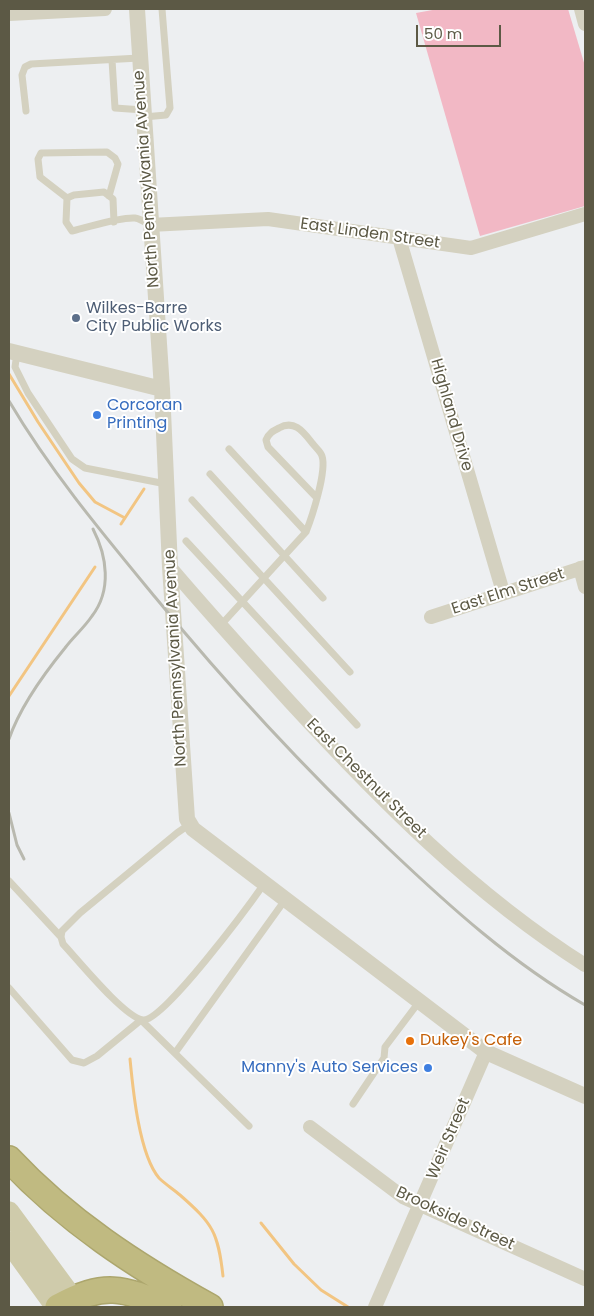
<!DOCTYPE html>
<html>
<head>
<meta charset="utf-8">
<style>
  body { margin:0 }
  #map { position:relative; width:594px; height:1316px; overflow:hidden; background:#edeff1; font-family:Poppins,sans-serif }
  canvas { display:block }
  .frame { position:absolute; inset:0; border:10px solid #5c5945; pointer-events:none }
  .scale { position:absolute; left:416px; top:25px; width:85px; height:22px; box-sizing:border-box; border:2px solid #5c5945; border-top:0; padding-left:6px; font-size:15px; line-height:18px; white-space:nowrap; color:#5c5945; -webkit-text-stroke:4px #fff; paint-order:stroke }
</style>
</head>
<body>
<div id="map">
<canvas width="594" height="1316"></canvas>
<div class="frame"></div>
<div class="scale">50 m</div>
</div>
<script>
const g = document.querySelector('canvas').getContext('2d');
g.lineJoin = 'round';
function fillPath(path, color) { g.fillStyle = color; g.fill(path, 'evenodd'); }
function strokePath(path, color, width, dash) { g.strokeStyle = color; g.lineWidth = width; g.lineCap = dash ? 'butt' : 'round'; g.setLineDash(dash || []); g.stroke(path); }
function drawText(font, color, halo, rows, align = 'center') {
  g.font = font + ' Poppins,sans-serif'; g.lineWidth = 4; g.setLineDash([]); g.textBaseline = 'middle'; g.strokeStyle = halo; g.fillStyle = color; for (const [text, x, y, turn = 0] of rows) {
    g.save(); g.translate(x, y); g.rotate((+turn || 0) * Math.PI / 180); g.textAlign = isNaN(turn) ? turn : align; if (halo) g.strokeText(text, 0, 0); g.fillText(text, 0, 0); g.restore();
  }
}
fillPath(new Path2D(`
  M438,9h130l17,57v140l-105,30 -64,-223z`), '#f2b8c5');
strokePath(new Path2D(`
  M9,374l29,48 41,61 16,19 30,16
  M121,524l23,-35
  M9,696l86,-129
  M130,1059c3,31 9,95 29,119 6,6 14,11 21,17 33,29 38,37 43,81
  M261,1223l33,41 27,26 27,17`), '#f2c582', 3);
const motorway = new Path2D(`
  M9,1159c58,62 127,107 201,148
  M58,1307c47,-26 64,-19 111,0`);
strokePath(motorway, '#aca66d', 28);
strokePath(new Path2D(`
  M112,60l3,48 28,2
  M26,111l-4,-36 3,-8 6,-3 108,-6
  M144,117l22,-2 4,-7 -8,-99
  M67,198l-27,-21 -2,-18 3,-6 66,-1 8,6 3,6 -9,32
  M114,222l-1,-23 -9,-7 -30,3 -7,3 -1,24 6,9c18,-4 46,-14 63,-13 6,1 10,4 15,7
  M17,353l-2,14 13,26 44,66 13,9 81,16
  M229,449l77,83
  M210,474l113,124
  M192,500l158,172
  M186,541l171,184
  M220,626l86,-94c6,-15 21,-61 16,-76 -1,-4 -6,-8 -9,-12 -9,-11 -18,-25 -34,-16 -6,3 -10,5 -13,12l2,7 49,51
  M190,824l-13,9 -97,80 -18,18 -1,6 2,7c15,16 61,73 80,76 20,2 107,-116 121,-136
  M9,881l52,56
  M9,988l63,72 12,3 13,-7 44,-36 108,106
  M175,1053l110,-153
  M353,1104l31,-46 1,-11 34,-45`), '#d4d1c0', 7);
strokePath(new Path2D(`
  M581,9l4,15
  M9,14l96,-5
  M150,225l118,-6 203,29 114,-34
  M399,238l104,354
  M170,567c39,46 79,90 120,135 90,98 183,192 295,263
  M580,568l5,19
  M431,617l154,-50
  M310,1127l93,70 182,82
  M375,1307l111,-255`), '#d4d1c0', 14);
strokePath(new Path2D(`
  M137,9l25,380 8,178 17,252 6,10 293,223 99,44
  M9,351l153,38`), '#d4d1c0', 16);
strokePath(new Path2D(`
  M9,1212l70,95
  M9,1242l47,65`), '#cfcbab', 21);
strokePath(motorway, '#c0ba81', 25);
strokePath(new Path2D(`
  M9,401c42,71 94,133 146,196 72,88 150,172 233,251 61,58 124,115 197,157
  M9,739c11,-32 34,-64 56,-91 8,-11 19,-20 27,-32 20,-26 15,-60 1,-87
  M9,813l8,32 7,14`), '#b9b9af', 3);
for (const [x, y, r, color] of [
  [76,318,5,"#5c6f8a"],
  [97,415,5,"#3f7fe0"],
  [410,1041,5,"#e8710a"],
  [428,1068,5,"#3f7fe0"]
]) { const dot = new Path2D(); dot.arc(x, y, r, 0, 2 * Math.PI); g.fillStyle = color; g.fill(dot); strokePath(dot, '#fff', 2); }
drawText('16px', '#5c5945', '#fff', [
  ["North Pennsylvania Avenue",147,179,-94],
  ["East Linden Street",370,234,8],
  ["Highland Drive",451,415,74],
  ["East Elm Street",508,592,-18],
  ["North Pennsylvania Avenue",176,658,-93],
  ["East Chestnut Street",366,779,45],
  ["Weir Street",449,1139,-67],
  ["Brookside Street",455,1219,25]
]);
drawText('16px', '#4e5e75', '#fff', [
  ["Wilkes-Barre",86,309],
  ["City Public Works",86,327]
], 'left');
drawText('16px', '#366cbe', '#fff', [
  ["Corcoran",107,406],
  ["Printing",107,424],
  ["Manny's Auto Services",418,1068,"right"]
], 'left');
drawText('16px', '#c56008', '#fff', [
  ["Dukey's Cafe",420,1041]
], 'left');
</script>
</body>
</html>
